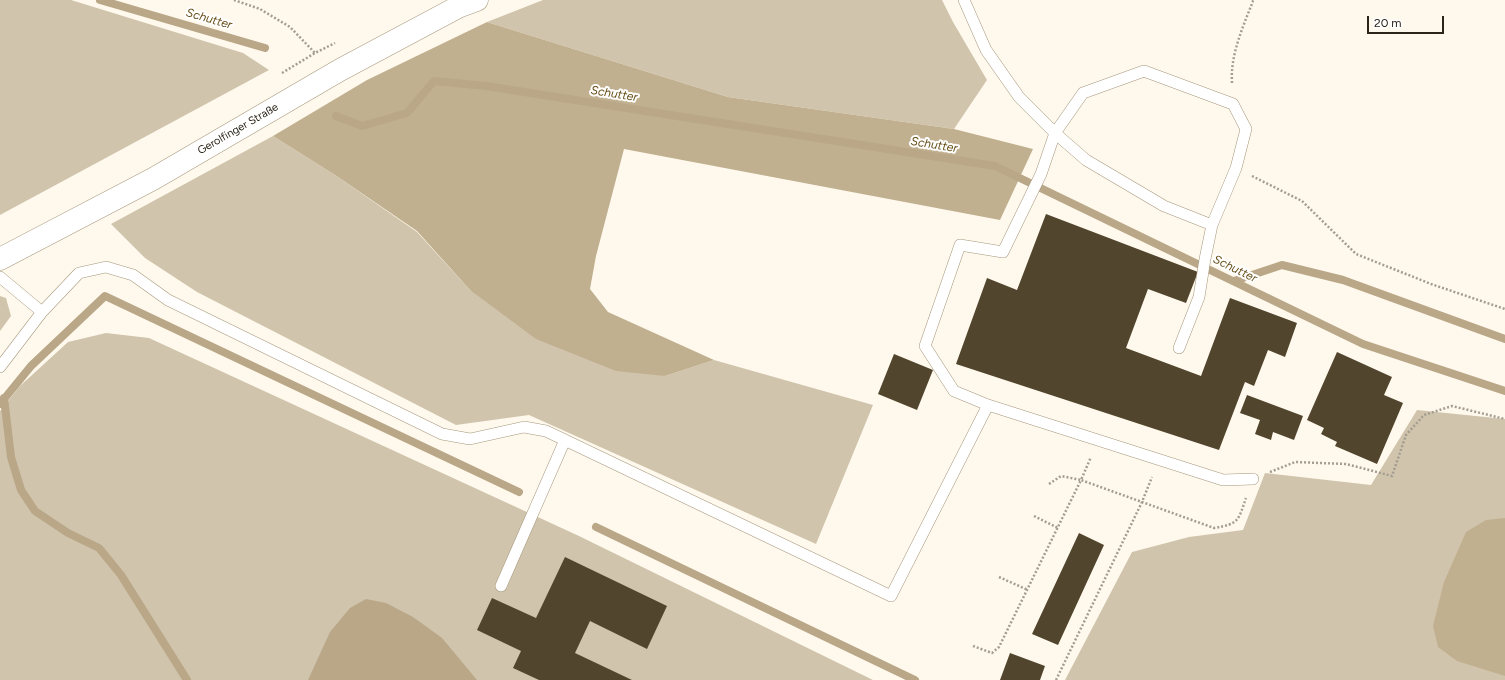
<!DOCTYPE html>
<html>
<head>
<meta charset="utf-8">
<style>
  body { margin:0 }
  #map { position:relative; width:1505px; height:680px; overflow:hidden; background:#fff9ed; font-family:Figtree,sans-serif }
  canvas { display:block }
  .scale { position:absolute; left:1367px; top:16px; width:77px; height:18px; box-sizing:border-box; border:2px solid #2a2419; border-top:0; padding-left:5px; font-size:12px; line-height:14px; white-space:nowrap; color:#2a2419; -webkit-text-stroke:3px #fff; paint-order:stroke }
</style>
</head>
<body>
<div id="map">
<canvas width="1505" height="680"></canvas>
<div class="scale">20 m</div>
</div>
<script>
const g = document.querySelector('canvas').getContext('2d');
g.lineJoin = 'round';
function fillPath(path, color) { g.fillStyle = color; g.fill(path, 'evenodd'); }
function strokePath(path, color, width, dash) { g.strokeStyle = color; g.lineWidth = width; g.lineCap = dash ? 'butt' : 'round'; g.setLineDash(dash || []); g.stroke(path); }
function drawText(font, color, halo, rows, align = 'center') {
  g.font = font + ' Figtree,sans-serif'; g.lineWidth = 4; g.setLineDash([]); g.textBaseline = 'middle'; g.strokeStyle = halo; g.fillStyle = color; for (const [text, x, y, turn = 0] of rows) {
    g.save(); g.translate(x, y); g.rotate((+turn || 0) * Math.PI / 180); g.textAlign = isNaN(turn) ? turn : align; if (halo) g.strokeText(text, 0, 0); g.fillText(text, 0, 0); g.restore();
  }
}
fillPath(new Path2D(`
  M0,0h71l172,53 26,17 -269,145z
  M543,0h399l11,22 34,58 -33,49 -226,-32 -241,-75z
  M273,136l62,39 82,57 53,58 195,86 49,-16 159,45 -57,139 -287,-129 -73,10 -259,-133 -52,-34 -34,-34z
  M0,296l6,2 5,18 -11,15z
  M106,333l43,5 430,198 294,144h-873v-269l20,-25 48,-44z
  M1417,410l88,9v261h-440l67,-128 57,-15 54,-7 22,-57 106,12z`), '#d0c4ac');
fillPath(new Path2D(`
  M487,22l241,75 226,32 79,20 -33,71 -376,-71 -28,107 -6,33 18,23 106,48 -49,16 -49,-5 -80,-32 -66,-49 -53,-59 -82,-56 -62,-39 94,-56z
  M1505,518v158l-48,-15 -19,-14 -5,-21 11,-44 22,-50 20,-12z`), '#c1b090');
fillPath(new Path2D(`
  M366,599l20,4 27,14 29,21 35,42h-169l22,-48 20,-24z`), '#b9a788');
strokePath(new Path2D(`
  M100,0l165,48
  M336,116l26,10 45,-13 27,-32 52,5 509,80 368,178 142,47
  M1234,281l48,-16 61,15 162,59
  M4,398l7,59 10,33 14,21 33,22 31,15 22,27 66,105
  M0,404l31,-38 74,-70 414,196
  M596,527l319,153`), '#b9a788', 8);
fillPath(new Path2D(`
  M1046,214l152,58 -12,31 -38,-14 -22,59 75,28 29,-78 67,25 -12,34 -17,-7 -14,36 -9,-4 -26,68 -263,-86 31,-86 30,12z
  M1337,352l55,25 -8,18 19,8 -26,61 -42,-18 2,-4 -16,-8 3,-6 -17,-8z
  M894,354l39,16 -16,40 -39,-16z
  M1247,395l56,21 -9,24 -21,-8 -2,8 -16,-6 5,-14 -20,-7z
  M1079,533l25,12 -46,100 -26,-11z
  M565,557l102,49 -20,43 -57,-28 -15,32 57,27h-93l-26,-12 8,-17 -44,-21 15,-32 44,20z
  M1010,653l35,13 -5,14h-40z`), '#52452d');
const service = new Path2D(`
  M964,0l22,50 33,47 36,36 31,27 78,46 48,19
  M0,277l42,35
  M0,367l42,-55 37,-39 27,-6 27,8 35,25 274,134 28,5 54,-12 22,4 345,165 97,-191 235,75 30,-1
  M988,405l-34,-14 -29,-45 35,-101 43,7 38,-78 14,-41 28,-40 61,-22 89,33 13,25 -10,39 -24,57 -7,34 -6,38 -20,51
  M501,586l64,-146`);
const tertiary = new Path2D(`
  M0,259l153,-80 187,-109 118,-63 19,-7`);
strokePath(service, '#a5977c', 12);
strokePath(tertiary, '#a5977c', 23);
strokePath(new Path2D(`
  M234,0l26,9 30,18 25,26
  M282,73l33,-20 20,-10
  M1232,83c-2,-28 11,-56 21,-82l2,-1
  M1252,176l50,25 54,53 75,30 74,25
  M1270,472l25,-10 51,2 46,12 14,-41 18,-20 28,-9 53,13
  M1049,484l12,-8 20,4 10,-23
  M1034,516l24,12
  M999,577l29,13
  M973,646l19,7 7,-6 82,-167 133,48c25,-4 24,-7 32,-30
  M1056,680l86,-178 10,-25`), '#a39d91', 2.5, [2, 2]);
strokePath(service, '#fff', 11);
strokePath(tertiary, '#fff', 22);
drawText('11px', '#2a2419', '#fff', [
  ["Gerolfinger Straße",238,129,-30]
]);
drawText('italic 12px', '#69501a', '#fff', [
  ["Schutter",209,19,16],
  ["Schutter",614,94,9],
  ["Schutter",934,145,9],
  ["Schutter",1235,269,26]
]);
</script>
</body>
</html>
